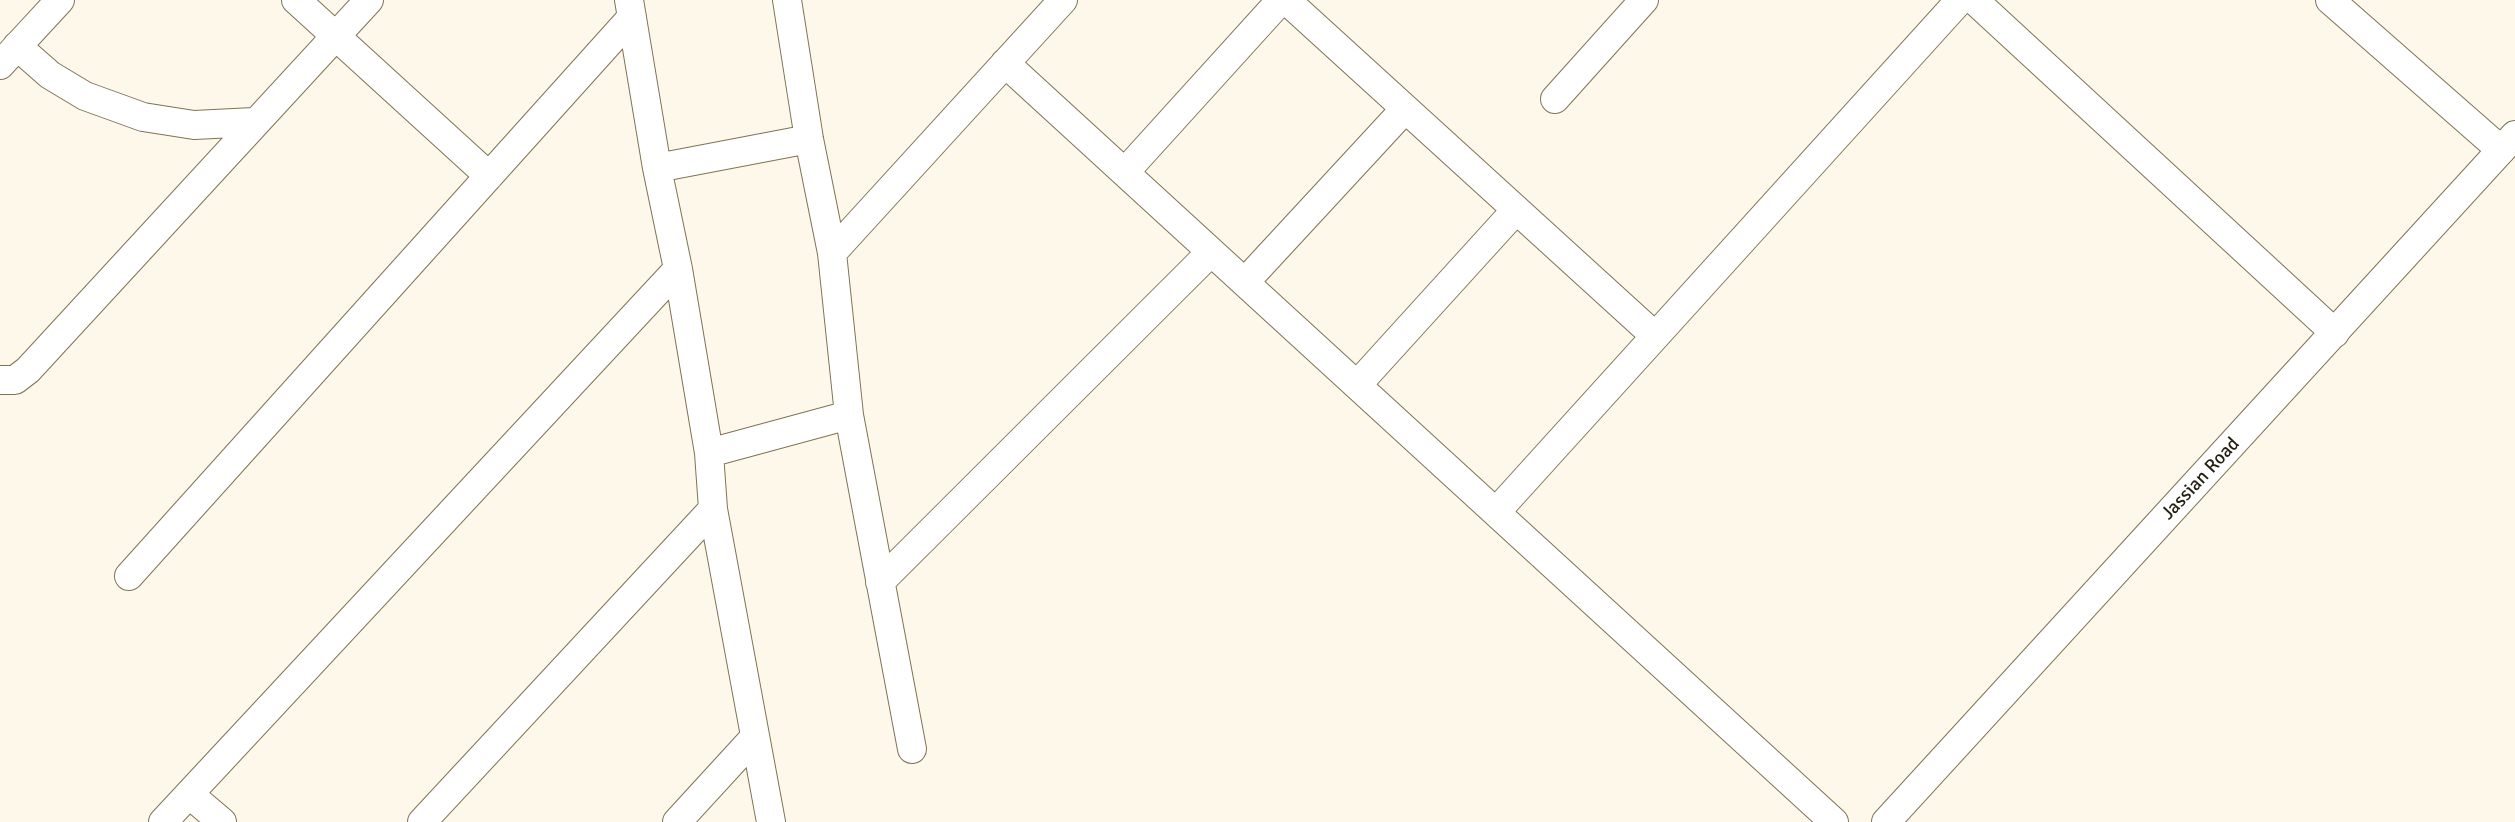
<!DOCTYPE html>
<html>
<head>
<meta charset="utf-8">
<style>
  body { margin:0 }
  canvas { display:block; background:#fef8eb }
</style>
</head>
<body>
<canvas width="2515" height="822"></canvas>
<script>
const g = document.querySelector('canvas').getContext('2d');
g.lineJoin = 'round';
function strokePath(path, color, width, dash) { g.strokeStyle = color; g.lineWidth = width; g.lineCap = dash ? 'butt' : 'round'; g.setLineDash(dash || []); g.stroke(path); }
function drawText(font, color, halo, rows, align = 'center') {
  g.font = font + ' Signika,sans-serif'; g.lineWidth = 5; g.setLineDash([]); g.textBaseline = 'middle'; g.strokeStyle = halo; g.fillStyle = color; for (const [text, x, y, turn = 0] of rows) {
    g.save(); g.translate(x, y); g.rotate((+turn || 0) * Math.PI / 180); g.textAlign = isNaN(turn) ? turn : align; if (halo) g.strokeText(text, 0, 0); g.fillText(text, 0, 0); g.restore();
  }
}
const minor = new Path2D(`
  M296,0l193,176
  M629,0l28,168 21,101 31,184 4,56 58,313
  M787,0l22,139 23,114
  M1286,0l369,336
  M1974,0l361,333
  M2330,0l171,150
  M17,46l33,29 35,21 58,21 51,8 60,-3
  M1005,63l829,759
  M0,65l60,-65
  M1555,99l89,-99
  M657,168l152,-29
  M1125,172l156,-172
  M1245,282l160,-173
  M0,380h15l13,-10 341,-370
  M1357,385l159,-175
  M849,415l-17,-162 231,-253
  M709,453l140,-38 63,334
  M1496,512l464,-512
  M129,576l503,-559
  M880,582l331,-330
  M189,794l33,28
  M163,822l515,-553
  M422,822l291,-313
  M677,822l77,-84`);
const tertiary = new Path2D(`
  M1886,822l629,-687`);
strokePath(minor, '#807355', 30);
strokePath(tertiary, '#807355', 30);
strokePath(minor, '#fff', 28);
strokePath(tertiary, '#fff', 28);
drawText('19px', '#251f13', '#fff', [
  ["Jassian Road",2201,479,-47]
]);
</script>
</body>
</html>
